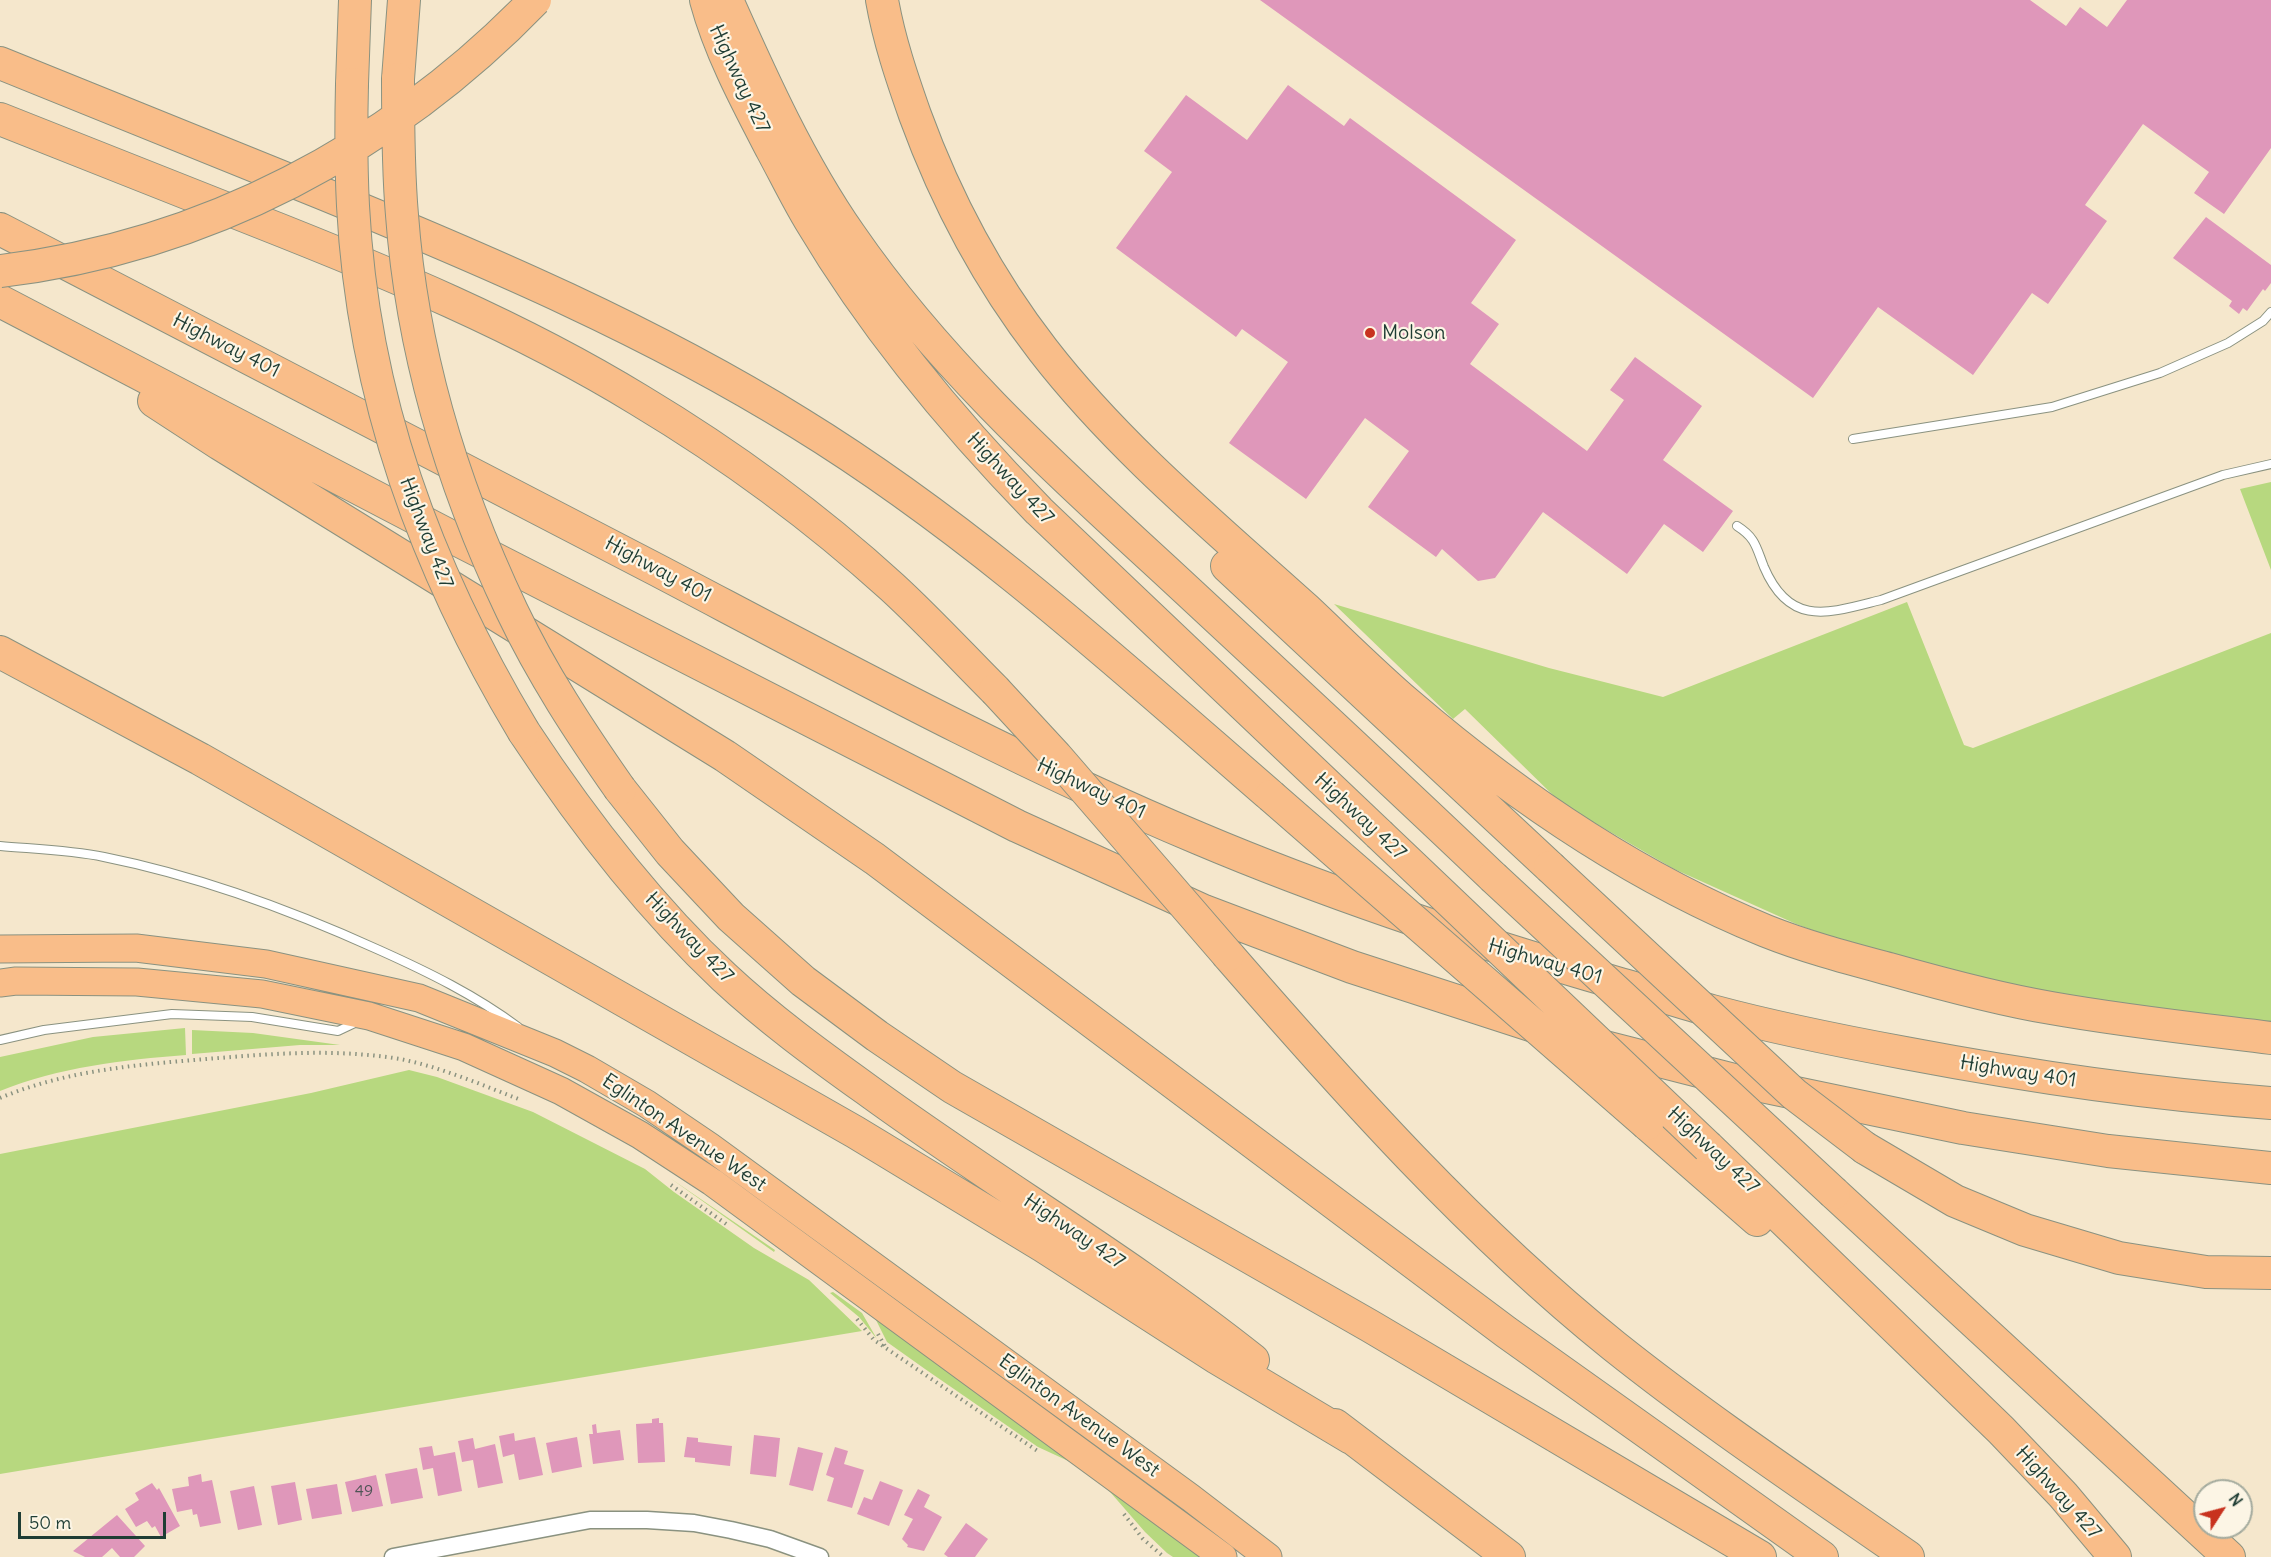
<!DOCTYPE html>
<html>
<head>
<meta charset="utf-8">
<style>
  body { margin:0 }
  #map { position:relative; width:2271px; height:1557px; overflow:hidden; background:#f5e7cc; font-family:Delius,sans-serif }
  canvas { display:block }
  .north { position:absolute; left:2193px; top:1479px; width:60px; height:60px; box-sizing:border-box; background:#fcf5e5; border:2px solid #a4ab9e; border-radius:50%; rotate:54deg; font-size:16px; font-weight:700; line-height:24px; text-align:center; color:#1f3d34 }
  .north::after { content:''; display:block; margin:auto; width:21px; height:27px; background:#c8321e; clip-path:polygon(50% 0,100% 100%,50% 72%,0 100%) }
  .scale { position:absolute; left:18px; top:1512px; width:148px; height:27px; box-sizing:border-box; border:3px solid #1f3d34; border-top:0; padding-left:8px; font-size:18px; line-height:21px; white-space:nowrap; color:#1f3d34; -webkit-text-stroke:4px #fcf5e5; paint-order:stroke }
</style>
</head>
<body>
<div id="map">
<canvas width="2271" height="1557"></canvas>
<div class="north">N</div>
<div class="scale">50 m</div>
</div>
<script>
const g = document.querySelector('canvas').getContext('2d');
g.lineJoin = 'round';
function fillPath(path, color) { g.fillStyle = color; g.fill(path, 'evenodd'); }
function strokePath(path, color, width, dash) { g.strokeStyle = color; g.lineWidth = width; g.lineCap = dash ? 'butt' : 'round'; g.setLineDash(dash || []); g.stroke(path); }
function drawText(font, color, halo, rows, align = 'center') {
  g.font = font + ' Delius,sans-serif'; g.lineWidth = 4.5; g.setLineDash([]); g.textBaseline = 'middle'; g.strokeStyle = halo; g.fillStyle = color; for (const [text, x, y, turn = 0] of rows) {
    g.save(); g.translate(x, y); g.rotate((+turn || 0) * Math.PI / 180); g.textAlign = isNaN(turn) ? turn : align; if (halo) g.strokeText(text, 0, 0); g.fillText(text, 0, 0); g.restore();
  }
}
fillPath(new Path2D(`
  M2271,482v88l-31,-81z
  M1907,602l57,143 9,3 298,-115v389l-256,-31 -117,-29 -102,-38 -122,-55 -112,-65 -97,-95 -12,10 -119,-115 215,64 114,29z
  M185,1028l1,27c-63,5 -127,12 -186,36v-34l93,-20z
  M192,1030l61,3 87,12h-40l-108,9z
  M409,1070l28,7 96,35 112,57 29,23 80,56 55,32 53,51 -862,143v-320l311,-61z
  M670,1178l105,72 -1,2z
  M833,1292l29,21 15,26 -18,-22 -29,-24z
  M875,1315l333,242h-35l-6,-4 -22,-21 -41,-47 -27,-20 -39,-18 -113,-78 -38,-27 -12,-24z`), '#b7d87f');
fillPath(new Path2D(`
  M1260,0h770l36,26 14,-19 27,20 20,-27h144v148l-47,66 -30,-21 15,-21 -66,-48 -58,81 22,16 -59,83 -16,-11 -59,82 -95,-68 -65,91z
  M1288,85l56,41 6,-8 166,122 -45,63 28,21 -29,40 117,87 37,-51 -14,-10 25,-33 67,49 -39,54 70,51 -30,41 -39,-28 -37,50 -84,-62 -48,66 -17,3 -36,-32 -6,8 -68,-50 41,-56 -44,-33 -59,81 -77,-56 59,-81 -46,-33 -6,8 -120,-89 56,-76 -28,-21 42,-56 61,45z
  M2206,217l65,48v18l-6,8 -2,-2 -16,22 -4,-3 -4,6 -10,-8 3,-5 -59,-43z
  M659,1418v5h4l2,39 -27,1 -2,-39 16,-1v-4z
  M596,1424l1,9 23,-3 4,30 -31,4 -4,-30h4l-1,-9z
  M514,1433l1,8 20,-4 8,38 -24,5 -5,-26 -11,3 -4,-21z
  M754,1435l26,3 -4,39 -26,-3z
  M577,1437l5,30 -30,6 -6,-30z
  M687,1437l11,1v4l34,4 -2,20 -35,-4v-4l-11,-1z
  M473,1438l2,11 20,-5 8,39 -25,5 -5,-28 -11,2 -4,-21z
  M432,1446l2,10 21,-4 7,39 -24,5 -5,-28 -10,2 -4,-22z
  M798,1447l25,6 -10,38 -24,-6z
  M835,1447l13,4 -4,13 20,6 -12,38 -25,-7 7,-23 -8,-3z
  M417,1468l6,30 -32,6 -6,-30z
  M201,1474l1,8 10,-2 9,43 -21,4 -3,-13 -4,1 -1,-6 -15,3 -5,-23 17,-3 -1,-9z
  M376,1475l7,31 -31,6 -7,-30z
  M880,1481l23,9 -14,36 -32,-12 7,-17 8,3z
  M295,1482l7,38 -24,5 -7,-39z
  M152,1483l5,7 2,-2 21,38 -19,11 -6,-11 -3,2 -5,-7 -11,6 -11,-18 14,-9 -4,-7z
  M337,1484l5,30 -30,5 -6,-30z
  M254,1486l8,39 -24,5 -8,-39z
  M918,1489l12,6 -6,12 18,10 -18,34 -17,-4 1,-2 -6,-6 11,-20 -9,-4z
  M117,1515l28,31 -11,11h-14l-8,-9 -10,9h-17l-12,-6z
  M966,1523l22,16 -13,18h-27l-4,-3z`), '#df97ba');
const lane = new Path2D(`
  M1853,439l199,-32 108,-34 68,-30 35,-22 8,-9
  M1737,526c19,12 19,21 27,41 26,61 65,46 117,33l342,-125 48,-11
  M0,846c34,3 70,4 104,11 95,19 187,53 275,93 49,22 96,45 139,77
  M0,1040l44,-10 128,-16 80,3 86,14 19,-9`);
const street = new Path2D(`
  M393,1557l197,-37h57l47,3 37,7 39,9 50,18`);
const primary = new Path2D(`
  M0,949l136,-1 130,16 153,34 136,55 32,16 60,35 62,42 482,352 77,59
  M0,983l16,-2 121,1 125,12 107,22 95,31 97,44 79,44 72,47 511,375`);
const highway = new Path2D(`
  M706,0c14,52 41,102 66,150 13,24 25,49 39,72 63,106 142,201 228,289l340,323
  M727,0c36,81 73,163 123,235 88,128 202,231 315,335 110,102 220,204 328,307
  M882,0c7,40 20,78 33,115 31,85 73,164 128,235 75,97 172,177 263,259 34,32 67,65 102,95 107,92 226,173 358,227 40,16 82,27 123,38 53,15 108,30 162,39 73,13 147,21 220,30
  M0,63c108,43 216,87 324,131 163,67 325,136 475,229 171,105 321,242 472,373
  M398,79l6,-79
  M352,84l3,-84
  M0,119c85,34 170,67 255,101 132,52 263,106 384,180 90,54 176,117 253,187 36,33 69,69 103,103
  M0,229c219,113 438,226 657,341 177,93 357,191 541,268 137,58 277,104 419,145 32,9 63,19 95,28 63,17 128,30 193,42 121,23 243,41 366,50
  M0,301l448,234 569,291 187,85 148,56 191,62
  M154,401l66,43 505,312 150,103 631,473 316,225
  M1227,566l323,301
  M0,652l200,107 655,373 188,114 174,112 134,80
  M524,732c58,88 123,173 200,245 44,41 93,77 142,112 127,93 264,173 387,271
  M620,789l50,63 61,65 72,64 74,55 75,51 418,239 390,231
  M1228,955c120,138 243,276 386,391 94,75 195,142 294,211
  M1593,1044l145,37 225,47 145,23 163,17
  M1647,1124l110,96
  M1708,1147l293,283 62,65 52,62
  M1865,1148l90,53 70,29 94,28 87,14 65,1
  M1834,1193l395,364
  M1335,1425l174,132`);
strokePath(lane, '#8a9280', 10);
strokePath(street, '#8a9280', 19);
strokePath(primary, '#8a9280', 29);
strokePath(highway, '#8a9280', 34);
strokePath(new Path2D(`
  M0,1098c69,-29 145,-34 219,-40 61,-5 120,-9 181,1 41,8 82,26 121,41
  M671,1185l58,41
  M857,1319l17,21 165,112
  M878,1334l8,14
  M1124,1514l19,25 21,18`), '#8a9280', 4, [1.5, 4.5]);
strokePath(lane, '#fff', 8);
strokePath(street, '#fff', 16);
strokePath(primary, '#f9bd89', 27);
strokePath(highway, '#f9bd89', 32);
const highwayBridge = new Path2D(`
  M398,79c0,46 0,91 4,136 10,137 51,272 110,396 30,63 68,121 108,178
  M352,84c-1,41 -1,82 1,122 10,192 73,363 171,526
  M0,271c205,-24 392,-123 535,-271
  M995,690l61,66 172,199
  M1271,796l376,328
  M1379,834l329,313
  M1550,867l244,227 71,54
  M1493,877l341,316`);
strokePath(highwayBridge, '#8a9280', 34, []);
strokePath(highwayBridge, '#f9bd89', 32);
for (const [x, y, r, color] of [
  [1370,333,6,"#c8321e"]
]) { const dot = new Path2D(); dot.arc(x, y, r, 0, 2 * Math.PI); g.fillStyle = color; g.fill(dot); strokePath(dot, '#fcf5e5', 2); }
drawText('16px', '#4f5456', null, [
  ["49",364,1491]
]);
drawText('20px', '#1f3d34', '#fcf5e5', [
  ["Highway 427",739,79,65],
  ["Highway 401",226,346,27],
  ["Highway 427",1010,479,47],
  ["Highway 427",426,533,69],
  ["Highway 401",658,570,28],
  ["Highway 401",1091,789,25],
  ["Highway 427",1360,817,43],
  ["Highway 427",689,938,46],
  ["Highway 401",1545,962,16],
  ["Highway 401",2018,1072,9],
  ["Eglinton Avenue West",684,1133,34],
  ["Highway 427",1713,1151,43],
  ["Highway 427",1074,1232,34],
  ["Eglinton Avenue West",1079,1416,36],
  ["Highway 427",2058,1493,48]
]);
drawText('20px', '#1f3d34', '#fcf5e5', [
  ["Molson",1382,333]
], 'left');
</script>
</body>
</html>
